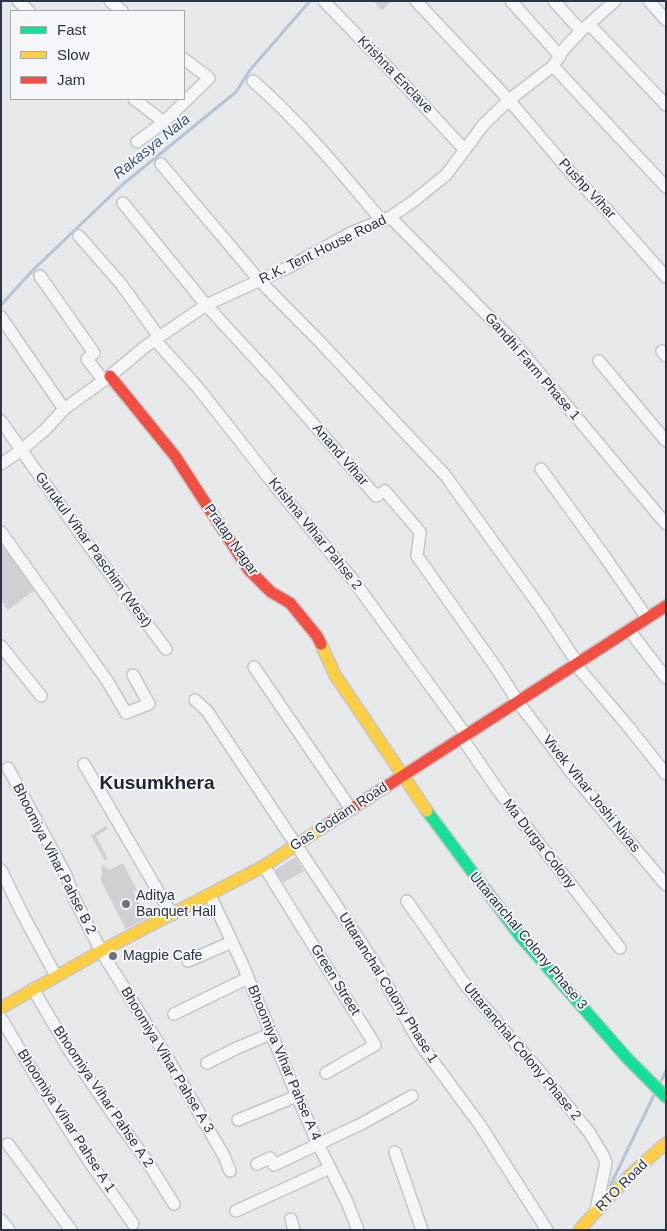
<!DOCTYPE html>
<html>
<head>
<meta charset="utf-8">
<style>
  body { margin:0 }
  #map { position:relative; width:667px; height:1231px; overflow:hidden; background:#e6e8ea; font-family:Arial,sans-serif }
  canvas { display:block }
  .frame { position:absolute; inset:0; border:2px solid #2b3445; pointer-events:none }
  .legend { position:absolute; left:10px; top:10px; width:175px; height:90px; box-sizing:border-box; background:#f4f6f9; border:1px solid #a4a8b1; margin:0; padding:6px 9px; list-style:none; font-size:15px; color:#2b3445 }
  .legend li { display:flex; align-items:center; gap:10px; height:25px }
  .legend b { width:25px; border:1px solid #a4a8b1 }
</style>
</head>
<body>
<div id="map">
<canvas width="667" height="1231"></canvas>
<div class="frame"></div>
<ul class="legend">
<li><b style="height:6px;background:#16e098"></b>Fast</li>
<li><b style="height:6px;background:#ffcf43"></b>Slow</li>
<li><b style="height:6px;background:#f24e42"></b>Jam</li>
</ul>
</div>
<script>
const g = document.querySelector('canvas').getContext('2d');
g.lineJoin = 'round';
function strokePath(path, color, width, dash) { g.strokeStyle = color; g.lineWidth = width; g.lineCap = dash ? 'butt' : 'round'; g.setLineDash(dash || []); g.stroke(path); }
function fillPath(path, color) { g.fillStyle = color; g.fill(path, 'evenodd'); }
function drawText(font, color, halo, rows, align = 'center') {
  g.font = font + ' Arial,sans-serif'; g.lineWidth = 4; g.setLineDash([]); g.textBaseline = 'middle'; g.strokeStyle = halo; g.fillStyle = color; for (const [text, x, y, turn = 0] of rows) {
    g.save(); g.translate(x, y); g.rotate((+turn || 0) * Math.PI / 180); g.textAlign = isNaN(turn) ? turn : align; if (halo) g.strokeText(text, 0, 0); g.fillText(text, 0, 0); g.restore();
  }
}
strokePath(new Path2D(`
  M1,305l32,-35 89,-85 114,-93 14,-22 60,-69
  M659,1085l7,-14
  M610,1186l45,-93`), '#b4c4d5', 3);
fillPath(new Path2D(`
  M373,1h19l-10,9z
  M1,540l35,49 -28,21 -7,-9z
  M106,826l2,3 -12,7 12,23 -3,2 -14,-26z
  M295,857l9,14 -21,12 -8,-13z
  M123,863l14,27 -4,2 14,26 -21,11 -25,-48 1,-17 7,6z`), '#ced0d3');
const street = new Path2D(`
  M18,1l11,10
  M110,1l12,10
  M324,1l74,77 67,72
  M416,1l93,99 68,80 28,28 61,69
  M511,1l49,55
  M554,1l27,30
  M649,1l17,19
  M589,24l77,81
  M553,66l113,121
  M253,81c48,42 88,91 129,140
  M134,99l30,23 -27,20
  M164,122l45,-44 -25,-19
  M161,164l98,116 61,62 125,133 96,133 37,56
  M123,203l83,102 69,75 101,116 9,-5 35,41 -3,24 80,113 21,33 56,74 92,109
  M390,217l121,122 155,185
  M79,236l42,48 38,53
  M40,276l54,77 -7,6 17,22
  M1,317l63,92
  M155,340l44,49 77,98 77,93 113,155
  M662,351l4,5
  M599,361l67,80
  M1,421l83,118 82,110
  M1,464l19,-13 26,-22 18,-20 46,-33 36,-30 60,-41 83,-38 64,-35 37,-15 21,-14 35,-28 38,-51 25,-24 44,-34 11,-17 17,-18 34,-30
  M541,469l64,88 42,61
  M1,532l107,150 18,31 23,-9 -16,-29
  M629,630l37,48
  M1,646l40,50
  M576,665l51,60 39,49
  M254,667l97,142
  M195,700l12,11 167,251 45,80 61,83 67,105
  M462,738l38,55 120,155
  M84,764l88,151
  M8,768l58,107 9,25 26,51 66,106 57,99 6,15
  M264,866l111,179 -49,28
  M1,870l22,45 33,61
  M210,895l32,68 55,133 21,48 29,58 11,28
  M407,901l60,86 74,86 48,59 14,23 3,8 -10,47
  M188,961l44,-19
  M33,989l36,61 45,66 33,45 27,43
  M174,1014l74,-36
  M1,1018c27,46 55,92 84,137 15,23 33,46 48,69
  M207,1063l30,-15 33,-14
  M238,1120l59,-24
  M8,1144l63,86
  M395,1152l27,78
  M257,1164l13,-6 4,7 87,-41 51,-28
  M236,1211l94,-43
  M291,1219l3,11
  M1,1220l8,10`);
const fast = new Path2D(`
  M427,811l93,125 107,122 39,39`);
const slow = new Path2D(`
  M321,644l14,31 92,136
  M1,1008l100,-57 163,-85 64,-42
  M579,1230l51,-55 36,-32`);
const jam = new Path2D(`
  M110,376l65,80 74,114 22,22 19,11 27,33 4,8
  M328,824l338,-218`);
strokePath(street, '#c4c6c8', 14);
strokePath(fast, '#c4c6c8', 14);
strokePath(slow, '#c4c6c8', 14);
strokePath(jam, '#c4c6c8', 14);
strokePath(street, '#f5f6f7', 11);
strokePath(fast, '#16e098', 11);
strokePath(slow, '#ffcf43', 11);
strokePath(jam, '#f24e42', 11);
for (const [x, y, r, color] of [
  [126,904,5,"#6c737f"],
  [113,956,5,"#6c737f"]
]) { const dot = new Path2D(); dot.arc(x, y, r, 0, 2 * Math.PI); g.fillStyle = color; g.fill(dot); strokePath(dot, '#f4f6f9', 2); }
drawText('14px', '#2b3445', '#f4f6f9', [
  ["Krishna Enclave",395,75,46],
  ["Pushp Vihar",587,189,47],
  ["R.K. Tent House Road",323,250,-26],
  ["Gandhi Farm Phase 1",532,367,49],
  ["Anand Vihar",340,455,49],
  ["Krishna Vihar Pahse 2",315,534,51],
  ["Pratap Nagar",231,540,55],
  ["Gurukul Vihar Paschim (West)",93,550,54],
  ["Vivek Vihar Joshi Nivas",591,794,51],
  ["Gas Godam Road",339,817,-33],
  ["Ma Durga Colony",539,844,52],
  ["Bhoomiya Vihar Pahse B 2",54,859,63],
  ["Uttaranchal Colony Phase 3",528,941,50],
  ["Green Street",335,980,58],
  ["Uttaranchal Colony Phase 1",388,988,58],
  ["Uttaranchal Colony Phase 2",522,1052,50],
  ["Bhoomiya Vihar Pahse A 3",167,1060,59],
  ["Bhoomiya Vihar Pahse A 4",284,1063,67],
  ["Bhoomiya Vihar Pahse A 2",103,1097,56],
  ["Bhoomiya Vihar Pahse A 1",66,1121,57],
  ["RTO Road",622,1186,-45]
]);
drawText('14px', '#2b3445', '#f4f6f9', [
  ["Aditya",136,896],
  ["Banquet Hall",136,912],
  ["Magpie Cafe",123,956]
], 'left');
drawText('italic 15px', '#34527a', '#f4f6f9', [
  ["Rakasya Nala",152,147,-39]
]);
drawText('bold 19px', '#1d2536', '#f4f6f9', [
  ["Kusumkhera",157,784]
]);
</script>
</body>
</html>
